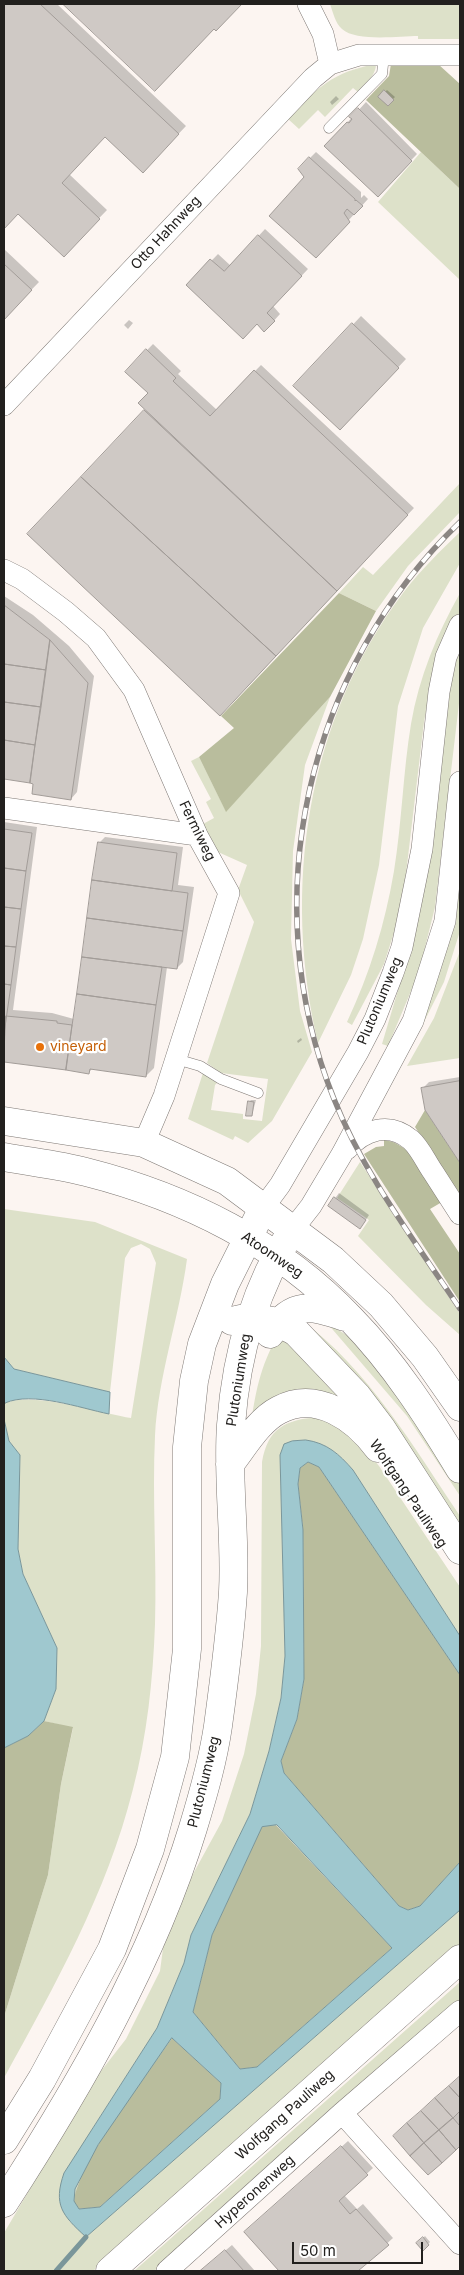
<!DOCTYPE html>
<html>
<head>
<meta charset="utf-8">
<style>
  body { margin:0 }
  #map { position:relative; width:464px; height:2275px; overflow:hidden; background:#fcf5f1; font-family:Inter,sans-serif }
  canvas { display:block }
  .frame { position:absolute; inset:0; border:5px solid #22201e; pointer-events:none }
  .scale { position:absolute; left:292px; top:2242px; width:131px; height:22px; box-sizing:border-box; border:2px solid #22201e; border-top:0; padding-left:6px; font-size:15px; line-height:18px; white-space:nowrap; color:#22201e; -webkit-text-stroke:4px #fff; paint-order:stroke }
</style>
</head>
<body>
<div id="map">
<canvas width="464" height="2275"></canvas>
<div class="frame"></div>
<div class="scale">50 m</div>
</div>
<script>
const g = document.querySelector('canvas').getContext('2d');
g.lineJoin = 'round';
function fillPath(path, color) { g.fillStyle = color; g.fill(path, 'evenodd'); }
function strokePath(path, color, width, dash) { g.strokeStyle = color; g.lineWidth = width; g.lineCap = dash ? 'butt' : 'round'; g.setLineDash(dash || []); g.stroke(path); }
function drawText(font, color, halo, rows, align = 'center') {
  g.font = font + ' Inter,sans-serif'; g.lineWidth = 4.5; g.setLineDash([]); g.textBaseline = 'middle'; g.strokeStyle = halo; g.fillStyle = color; for (const [text, x, y, turn = 0] of rows) {
    g.save(); g.translate(x, y); g.rotate((+turn || 0) * Math.PI / 180); g.textAlign = isNaN(turn) ? turn : align; if (halo) g.strokeText(text, 0, 0); g.fillText(text, 0, 0); g.restore();
  }
}
fillPath(new Path2D(`
  M330,4h130v35h-42v-3c-19,0 -62,6 -76,-7 -7,-6 -9,-17 -12,-25z
  M376,64c0,10 -7,14 -10,23l-8,5 -5,-4 -28,29 -7,-7 -19,19 -12,-11c31,-30 45,-46 89,-54z
  M421,152l39,37v91l-82,-78z
  M460,483v29l-52,54 -32,45 -37,-18 24,-26 10,8z
  M460,532v31l-37,65 -25,78 -19,159 -16,74 -12,36 -33,68c-36,-155 -12,-321 85,-450 17,-22 37,-42 57,-61z
  M460,593v20l-11,23 -20,59 -5,27 -19,160 -9,44 -12,38 -32,61 -5,-3c23,-49 38,-98 47,-151 8,-49 9,-99 17,-147 8,-47 26,-90 49,-131z
  M460,638v57l-25,212 -16,65 -31,74 -6,-2 30,-101 34,-249z
  M330,697l-25,68 -12,86 -2,88 9,72 12,41 -40,69 -24,22 -13,-7 -2,4 -45,-21 15,-46 14,10 -2,2 -4,25 32,4v5l19,2 6,-42 -47,-6 -14,-10 47,-141 -16,-32 9,-25 -29,-13 -15,-28 11,-6 -8,-16 5,-3 -20,-38 8,-4 27,54z
  M460,866v65l-16,51 -23,46z
  M460,951v107l-53,8 27,-48z
  M360,1162l100,152v21l-34,-30 -68,-69 11,-16 -32,-22z
  M4,1209l91,13 92,37c-8,60 -29,117 -32,177 -3,63 2,126 0,188 -2,56 -8,112 -22,165 -26,104 -78,196 -129,289v-61l44,-142 13,-91 12,-56 -29,-7 12,-32 1,-41 -34,-74 -5,-25 2,-94 -11,-14 -5,-22 1,-16c28,-12 94,10 126,15l25,-155 -6,-14 -9,-5 -10,4 -6,10 -15,134 -96,-23 -10,-12z
  M300,1319c69,51 113,127 160,197v20z
  M327,1323l31,19 102,141v13l-53,-80z
  M282,1328l69,80 -100,16c5,-37 11,-63 31,-96z
  M318,1417c25,8 45,29 61,49l81,121v49l-107,-166c-20,-22 -31,-31 -61,-29l-12,14 5,201 -4,42 -12,53 -19,63 -59,121 -7,28 -27,65 -65,101 -23,92 18,15 373,-326v38l-367,323h-89v-38l90,-153 32,-41 34,-68 4,-30 17,-45 41,-75 22,-67 12,-60 5,-48 1,-184c6,-34 23,-42 56,-45z
  M460,1982v18l-306,271h-20z`), '#dde1c9');
fillPath(new Path2D(`
  M391,64h47l22,20v105l-94,-89 23,-24z
  M339,593l37,18 -46,86 -104,115 -27,-55 35,-29 -13,-12z
  M425,1110l35,53v32l-45,-68z
  M384,1140c29,3 43,40 58,62l-12,7 30,45v48l-96,-148 12,-7 8,-1z
  M308,1462l11,5 141,208v187l-40,44 -12,4 -9,-4 -115,-133 -3,-12 16,-42 7,-40 -1,-149 -5,-46 2,-16z
  M44,1721l29,6 -12,57 -13,91 -44,142v-269l24,-12z
  M276,1825l116,123 -135,119 -17,2 -47,-57 19,-77 50,-109z
  M172,2038l49,45 -1,16 -120,108 -21,2 -5,-7c4,-41 73,-128 98,-164z`), '#b9bd9d');
const water = new Path2D(`
  M4,1357l10,12 96,23 -1,22c-29,-6 -77,-23 -104,-11l-1,3z
  M4,1419l5,22 11,14 -2,94 5,25 34,74 -1,41 -12,32 -16,15 -24,12z
  M306,1440c21,3 33,14 47,30l107,166v39l-141,-208 -11,-5 -8,6 -2,16 5,46 1,149 -7,40 -16,42 3,12 115,133 9,4 12,-4 40,-44v48l-374,327c-24,-22 -33,-32 -22,-64l93,-145 27,-65 7,-28 59,-121 19,-63 12,-53 4,-42 -5,-201 4,-11 8,-3zM277,1825l115,123 -135,119 -17,2 -47,-57 19,-77 50,-108zM172,2038l49,45 -1,16 -120,108 -21,2 -5,-8 1,-12 23,-44z`);
fillPath(water, '#9fc8cf');
strokePath(water, '#7a969a', 1);
fillPath(new Path2D(`
  M4,4h53l129,122 -35,37 -46,-28 -36,39 38,36 -36,37 -53,-34 -14,15v-23l3,-3 -3,-3z
  M65,4h176l-25,26 -2,-3 -59,62z
  M387,90l8,7 -7,7 -8,-7z
  M336,96l3,3 -7,6 -2,-3z
  M366,102l51,52 -39,41 -52,-49z
  M316,152l45,40v6l3,-3 4,4 -52,57 -10,-79 -7,-8z
  M265,229l43,40 -35,37 7,8 -9,10 -14,-1 -69,-38 30,-31 13,12z
  M4,249l35,33 -35,36z
  M361,316l45,43 -58,62 -53,-35z
  M129,320l4,3 -5,6 -4,-4z
  M153,344l28,27 -3,3 39,36 44,-45 153,143 -195,206 -190,-180 117,-124 3,-17 -23,-21z
  M4,596l29,19 36,31 25,30 -17,116 -6,7 -36,-17 -31,-4z
  M4,822l33,5 -24,183 39,3 22,6 25,-176 6,-6 78,10 -5,38 16,2 -11,75 -6,6 -10,-1 -13,101 -8,8 -53,-8 -4,4 -85,-11z
  M301,1038l1,2 -4,3 -1,-2z
  M460,1077v84l-34,-52 -3,-21 6,-6z
  M251,1100h5l-4,15 -3,-13z
  M339,1193l30,22 -5,8 -34,-18z
  M460,2077v68l-32,28 -27,-44z
  M348,2141l25,27 -29,27 13,14 6,-5 30,34 -34,31 2,2h-80l-35,-39z
  M425,2236l5,6 -7,7 -5,-6z
  M232,2245l23,26h-54z`), '#0003');
strokePath(new Path2D(`
  M56,2271l30,-34`), '#7a969a', 5);
const building = new Path2D(`
  M4,4h36l139,130 -36,39 -38,-36 -43,46 38,36 -36,38 -46,-43 -14,15z
  M63,4h179l-26,27 -2,-2 -59,62z
  M384,90l10,10 -6,6 -10,-9z
  M358,108l54,53 -34,36 -54,-51 23,-24 2,1 3,-4 -3,-2z
  M309,157l46,42v2l1,-1 7,6 -9,9 -7,-6 -3,4 6,9 -34,36 -47,-42 35,-39 -6,-8z
  M258,235l44,41 -35,37 8,8 -11,11 -7,-8 -14,15 -57,-54 24,-26 14,12z
  M4,264l28,26 -28,30z
  M352,323l47,45 -59,62 -47,-44z
  M146,349l30,29 -3,3 37,35 44,-46 154,145 -71,76 -199,-188 10,-10 -23,-21z
  M144,410l193,181 -61,65 -195,-179z
  M81,477l195,179 -56,60 -193,-182z
  M4,605l46,35 -4,30 -42,-6z
  M50,640l38,43 -17,117 -39,-6 1,-10 -3,-1z
  M4,664l42,6 -5,37 -37,-5z
  M4,702l37,5 -6,38 -31,-5z
  M4,740l31,5 -5,38 -26,-4z
  M4,829l28,4 -6,38 -22,-3z
  M98,842l79,11 -5,38 -80,-11z
  M4,868l22,3 -5,38 -17,-2z
  M92,880l96,13 -5,38 -96,-13z
  M4,907l17,2 -5,38 -12,-1z
  M87,918l96,13 -6,38 -95,-12z
  M4,946l12,1 -5,38 -7,-1z
  M82,957l80,10 -6,38 -79,-11z
  M4,984l7,1 -7,49z
  M77,994l79,11 -10,72 -56,-8 -1,5 -23,-4z
  M6,1016l51,5v2l15,2 -6,45 -62,-8z
  M460,1081v82l-35,-53 -4,-22z
  M248,1101l6,1 -2,14h-6z
  M334,1197l32,23 -6,9 -32,-23z
  M460,2076v22l-11,-12z
  M449,2086l11,12v13l-7,7 -18,-20z
  M435,2098l18,20 -14,12 -18,-19z
  M421,2111l18,19 -15,13 -17,-20z
  M453,2118l7,8v20l-4,4 -17,-20z
  M407,2123l17,20 -14,13 -17,-20z
  M439,2130l17,20 -14,13 -18,-20z
  M424,2143l18,20 -14,12 -18,-19z
  M341,2146l27,29 -29,26 11,13 6,-5 33,36 -31,26h-79l-35,-39z
  M423,2237l6,8 -6,6 -7,-8z
  M225,2250l19,21h-44z`);
fillPath(building, '#cfc9c5');
strokePath(building, '#a29c98', 1);
const lane = new Path2D(`
  M329,128l53,-54 2,-19
  M176,1059l24,7 21,13 37,14`);
const street = new Path2D(`
  M308,4l15,30 7,30
  M4,405l309,-327 17,-14 29,-9h101
  M4,570l18,9 44,33 30,26 38,52 63,145 32,58 -65,203 -20,47
  M4,808l193,27
  M347,1149c17,-19 42,-28 64,-9 9,8 15,22 22,32 9,14 18,28 27,42
  M263,1208l17,-23 78,-133 17,-33 18,-46 9,-26 20,-98 17,-157 7,-35 14,-32
  M293,1229l18,-23 31,-52 71,-133 32,-100 15,-139
  M342,2113l118,131
  M167,2271l175,-158 118,-102`);
const secondary = new Path2D(`
  M4,1121l140,22 83,38 106,79 48,45 44,52 35,50
  M4,1157c27,5 55,8 82,15 99,25 194,72 265,147 43,44 77,97 109,150
  M232,1321l18,-4 28,5 18,10 61,64 25,33 78,121
  M270,1334c23,-34 41,-28 75,-17
  M230,1464c14,-18 29,-44 49,-54 38,-20 77,8 99,38
  M4,2140l38,-61 70,-130 38,-100 25,-92 12,-108v-202l7,-66 8,-37 23,-60 38,-76
  M4,2203c76,-118 148,-241 189,-375 10,-33 20,-67 25,-102 6,-44 12,-89 15,-134 3,-55 -6,-111 -2,-167 5,-69 24,-138 62,-196
  M110,2271l350,-312`);
strokePath(lane, '#7e7874', 11);
strokePath(street, '#7e7874', 22);
strokePath(secondary, '#7e7874', 29);
strokePath(lane, '#fff', 10);
strokePath(street, '#fff', 21);
strokePath(secondary, '#fff', 28);
const rail = new Path2D(`
  M460,522c-154,148 -206,378 -126,577 30,76 81,142 126,210`);
strokePath(rail, '#8b8683', 5.5);
strokePath(rail, '#fff', 4, [11]);
for (const [x, y, r, color] of [
  [40,1047,5,"#e8710a"]
]) { const dot = new Path2D(); dot.arc(x, y, r, 0, 2 * Math.PI); g.fillStyle = color; g.fill(dot); strokePath(dot, '#fff', 2); }
drawText('14px', '#22201e', '#fff', [
  ["Otto Hahnweg",166,233,-47],
  ["Fermiweg",197,831,64],
  ["Plutoniumweg",380,1001,-67],
  ["Atoomweg",272,1255,34],
  ["Plutoniumweg",239,1380,-81],
  ["Wolfgang Pauliweg",408,1494,56],
  ["Plutoniumweg",204,1782,-76],
  ["Wolfgang Pauliweg",285,2115,-42],
  ["Hyperonenweg",255,2192,-42]
]);
drawText('14px', '#c56008', '#fff', [
  ["vineyard",50,1047]
], 'left');
</script>
</body>
</html>
